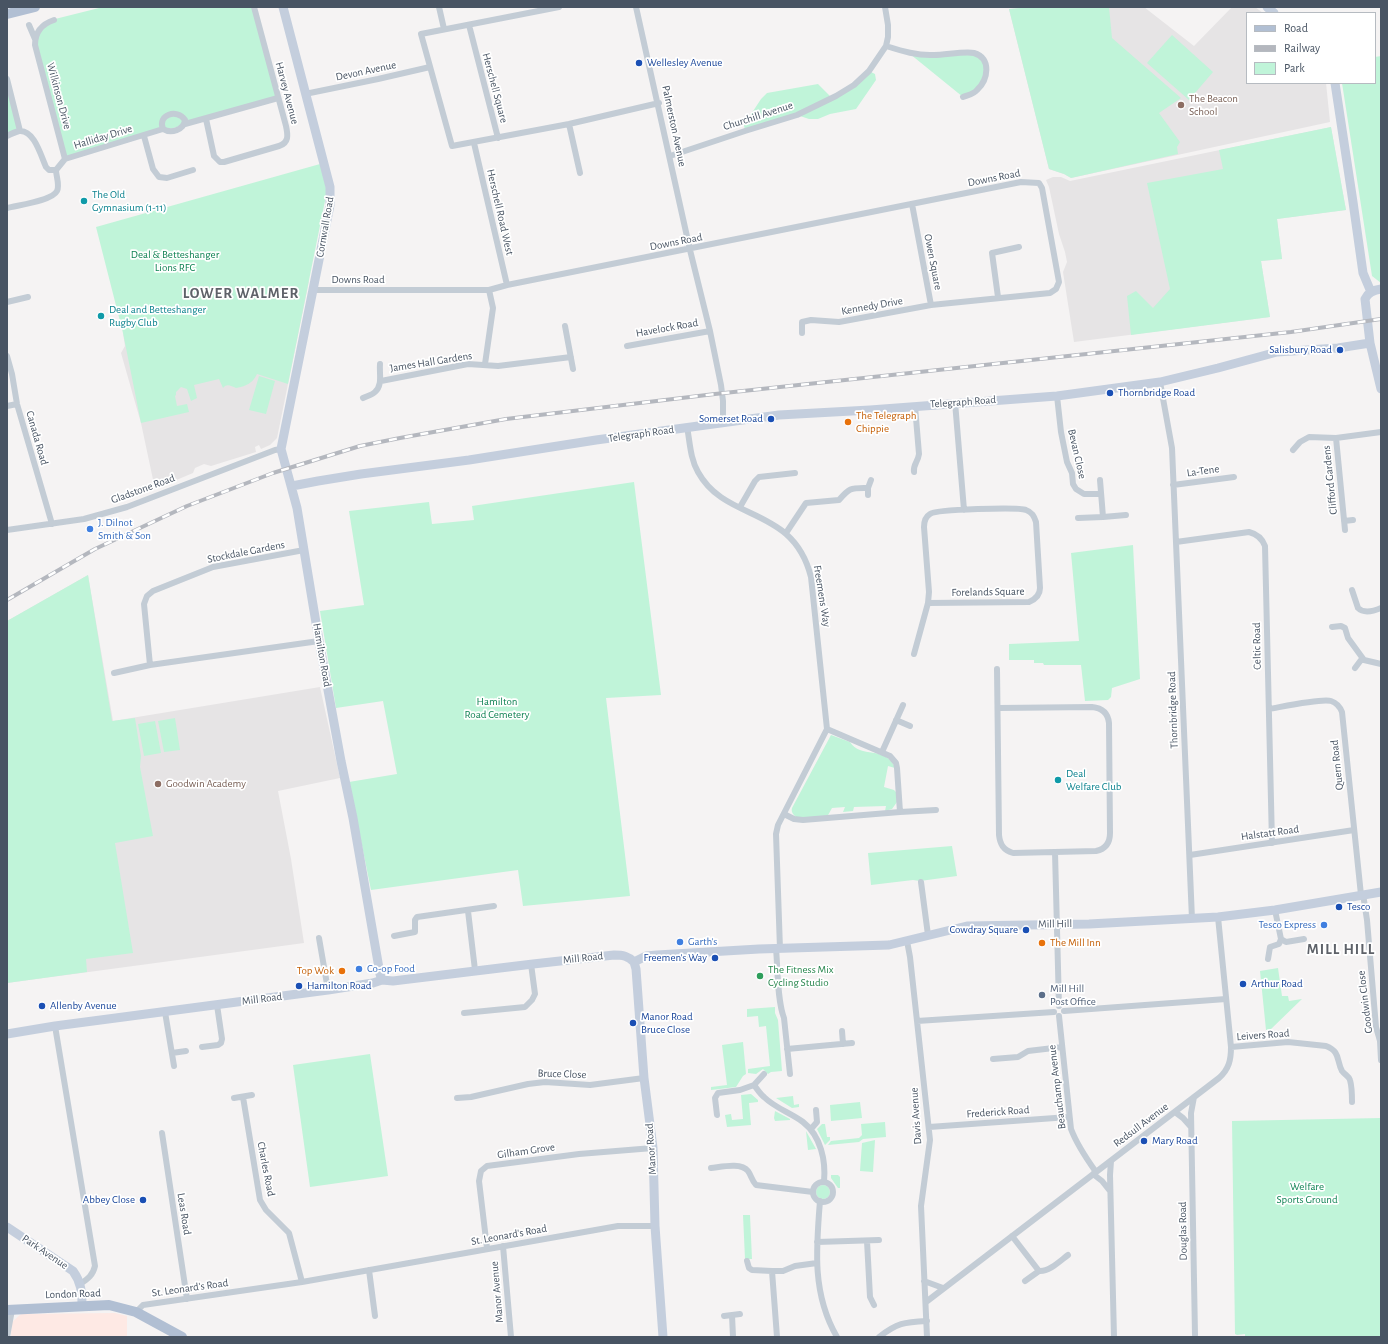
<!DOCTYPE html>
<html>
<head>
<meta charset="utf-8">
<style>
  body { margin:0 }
  #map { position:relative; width:1388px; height:1344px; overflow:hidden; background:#f5f3f3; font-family:"Alegreya Sans",sans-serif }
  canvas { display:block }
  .frame { position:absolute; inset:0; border:8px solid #485463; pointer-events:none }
  .legend { position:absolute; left:1246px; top:12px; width:130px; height:72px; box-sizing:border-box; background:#fff; border:1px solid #b6bbc1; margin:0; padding:5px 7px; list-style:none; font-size:12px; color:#485463 }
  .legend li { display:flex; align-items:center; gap:8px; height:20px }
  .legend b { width:20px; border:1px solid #b6bbc1 }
</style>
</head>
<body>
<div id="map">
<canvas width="1388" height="1344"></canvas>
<div class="frame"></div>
<ul class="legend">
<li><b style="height:5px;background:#b1bfd3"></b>Road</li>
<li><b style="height:5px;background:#b4b7be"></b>Railway</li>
<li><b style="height:11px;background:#c0f4d9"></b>Park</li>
</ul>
</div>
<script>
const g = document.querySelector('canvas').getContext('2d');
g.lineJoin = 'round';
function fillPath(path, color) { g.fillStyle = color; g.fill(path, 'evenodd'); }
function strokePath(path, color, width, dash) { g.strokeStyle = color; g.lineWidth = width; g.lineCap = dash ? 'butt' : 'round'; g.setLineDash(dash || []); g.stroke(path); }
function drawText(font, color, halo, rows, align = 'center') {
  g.font = font + ' "Alegreya Sans",sans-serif'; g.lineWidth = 3.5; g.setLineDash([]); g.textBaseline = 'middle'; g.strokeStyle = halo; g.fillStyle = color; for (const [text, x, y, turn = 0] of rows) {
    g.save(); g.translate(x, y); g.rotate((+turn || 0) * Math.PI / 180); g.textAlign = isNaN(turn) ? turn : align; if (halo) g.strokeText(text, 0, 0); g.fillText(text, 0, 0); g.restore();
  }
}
fillPath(new Path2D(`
  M1030,7h114l50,39 38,-39h23l8,6h-16v70h79l4,39 -259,56 -7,-4 -15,-5 -40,-160z
  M1331,127l15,83 -69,9 5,40 -21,2 9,56 -196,25 -11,-70 4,-10 -2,-10 -6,-18 -10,-47 -3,-7 7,-3h8l9,4z
  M309,281l-32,157 -7,7 -9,4 -2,-4 -4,2 1,5 -45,14 -7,-2 -9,4 -2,5 -38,16 -14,-66 -20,-70 4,-7 -2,-13z
  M88,575l25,146 207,-34 20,91 -62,13 13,68 13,84 -297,40v-362z`), '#e6e4e5');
fillPath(new Path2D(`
  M115,1313l12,3v21h-115l-1,-2 1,-13 9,-8z`), '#fee9e4');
fillPath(new Path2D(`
  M103,7h151l24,91 -213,61 -30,-114 4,-16 16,-10z
  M1030,7h79l3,31 69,60 -22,15 21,29 -3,5 1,7 -107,24 -7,-4 -15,-5 -40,-160z
  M1172,35l41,37 -24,28 -42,-37z
  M956,53l25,3 6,14 -10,20 -14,7 -53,-43z
  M1381,56v227l-9,-7 -30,-193h33v-26z
  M869,71l6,3 1,6 -20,29 -26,5 -12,5h-9l-12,-4 -52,16 -1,-6 17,-26 6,-6 51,-9 14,14z
  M7,79l13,52 -13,5z
  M1331,127l15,83 -69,9 5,40 -21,2 9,56 -139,18 -4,-39 9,-5 17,17 17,-19 -23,-106 76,-14 -4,-19z
  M320,164l7,27 -39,193 -31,-10c-5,10 -11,12 -21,14 -5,-2 -9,-5 -13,0l-4,-9 -25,6 3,13 -6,3 -4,-12 -6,-2 -5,5v3l-1,1 2,10 10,-2 2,8 -48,11 -18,-90 -27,-106z
  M259,376l16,5 -9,33 -17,-4z
  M634,482l27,213 -55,3 24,198 -107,10 -5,-36 -147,20 -22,-108 48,-8 -14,-73 -47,7 -16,-97 44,-6 -15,-94 80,-9 3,22 42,-4 -2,-14z
  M1133,545l7,134 -28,9 -1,9 -3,3 -23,1 -4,-36h-37l-1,-2h-9v-3h-25v-16l70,-3 -8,-88z
  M88,575l24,146 23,-3 6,38 -1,11 13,69 -38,7 18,110 -47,6 1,13 -80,11v-362z
  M175,718l5,32 -16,2 -6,-31z
  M155,721l6,32 -17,3 -6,-32z
  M831,735l19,7c10,17 36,3 45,26l-7,-2 -4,21 10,3 3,3v9l-5,7 -7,2 1,-5 -32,1 -1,4 -10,1 2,-5 -13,1 -5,9h-31c-3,-3 -5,-5 -4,-9z
  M952,846l5,30 -37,5 -7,-1 -42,5 -3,-32z
  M1278,968l4,28h6l1,5 13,-2 -32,31h-4l-6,-59z
  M775,1007v6l3,7 4,51 -11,1 -3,2 -5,-5 -7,5 -8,-1v-4l22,-3 -4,-40 -7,1 -1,-11 -11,1v-8z
  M743,1042l3,32 -3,2 -7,11 -25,3v-3l16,-2 -5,-40z
  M370,1054l18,122 -78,11 -17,-122z
  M751,1094l7,6v2l-9,1 2,22 -24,2 -2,-12 6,-1 1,6 11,-1 -2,-24z
  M793,1096l1,9 5,-1v3l-7,1 -16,-10z
  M860,1102l2,16 -31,3 -1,-16z
  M775,1111l15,8v1l-15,1 -1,-3z
  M1381,1118v219h-136v-3l-8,1 -2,-1 -3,-213z
  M885,1122l1,15 -23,2 -4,3 -31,3 3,-4 28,-3 3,-3 -1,-11z
  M822,1124h3l2,13h3v3l-5,5 -8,-16z
  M806,1131l10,18 -8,1z
  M875,1140l-2,32 -13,-1 2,-28z
  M831,1175h7l2,2v11h-2l-7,-10z
  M816 1192a7 7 0 1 1 14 0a7 7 0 1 1-14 0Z
  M743,1215h7l2,44h-7z`), '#c0f4d9');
strokePath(new Path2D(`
  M439,7l5,22
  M559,7l-138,27 31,112 117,-22 90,-21
  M636,7l54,243 20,81 11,54 2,16v21
  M54,20c-12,4 -19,12 -19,25l30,114
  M29,25l6,14
  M469,25l29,113
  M886,46c16,5 32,10 48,9 11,0 31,-4 40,-2 18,5 14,27 3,37 -3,4 -9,5 -14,7
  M7,79l13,52
  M305,94l73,-15 52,-12
  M206,119l8,37 6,6h4l55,-16c10,-3 9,-11 7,-20l-32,-119
  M185,124l93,-26
  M569,124l11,49
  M7,136c4,-2 8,-4 12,-5 15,-2 22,25 27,36l3,3h7
  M144,136l9,33 6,8 8,1 26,-8
  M474,143l33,142
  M670,156l75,-25 52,-16 39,-19 18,-11 15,-14 17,-25 2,-9v-12l-3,-18
  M912,204l19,101
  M7,208c11,-3 45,-7 50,-17 3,-6 -1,-15 -1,-21l9,-11 98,-30c8,5 21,1 22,-9 -8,-12 -28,-5 -22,9
  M313,290h176l18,-5 514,-103 18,1 3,5 17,94 -3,7 -6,4 -119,12 -92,17 -28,-2 -9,2v11
  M998,297l-6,-44 27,-6
  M7,302l21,-5
  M565,326l8,43
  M627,346l83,-15
  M7,356l5,18 5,30 35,120
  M485,364l8,-56 -4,-18
  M381,381l87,-17 30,2 73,-9
  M1160,382l12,66 20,471
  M1057,396l4,36 6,30 5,11 1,11 3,5 8,5h17
  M363,398c4,-2 9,-3 12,-6 8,-7 4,-19 5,-28
  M955,402l9,108
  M7,406l10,-2
  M687,427c3,15 3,31 11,45 28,51 95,33 113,105l16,152 -49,96 -2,9 4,115
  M1336,438l9,92
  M1293,450l7,-8 9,-5 27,1 45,-6
  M914,472c-1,-8 4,-10 5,-18l-4,-48
  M1100,480l3,37 23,-2
  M1173,485l61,-8
  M868,495v-7l3,-8
  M740,507l15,-26 4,-4 36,-4
  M1078,518l25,-1
  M1344,521l9,-1
  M7,530l77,-11 43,-12 148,-57 6,-1
  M786,533l20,-30 33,-3c11,-13 12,-12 29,-12
  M1176,542l73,-10c8,2 13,6 16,14l7,297
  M1352,590l6,18c6,6 16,3 23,0
  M1332,627l9,-1 4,2 3,10 16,22 17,4
  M914,654l14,-51 1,-11 -5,-65c0,-5 1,-10 6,-13 6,-5 89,-7 96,-4 6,2 8,6 10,12l4,66c0,7 -4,11 -11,14l-101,1
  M150,665l-6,-61 3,-8 6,-5 60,-24 91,-17
  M1355,668l6,-8h3
  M997,669l2,166c1,9 4,15 14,18l83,-2c10,-2 14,-8 14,-18l-1,-110c-1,-10 -7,-15 -17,-16l-93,1
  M114,673l36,-8 169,-24
  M1269,709c12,-2 53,-11 62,-8 6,2 9,6 11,11l19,183
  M896,720l14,6
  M882,752l21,-47
  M900,812l36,-2
  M784,814l10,5 9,1 97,-8 -3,-44 -1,-5 -6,-7 -63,-27
  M1055,852l4,154
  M1190,855l164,-25
  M921,882l7,53
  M1363,894l4,26 9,107 4,14 1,19
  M1275,910l6,29
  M468,911l7,59
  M394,936l21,-4v-12l2,-3 77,-11
  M319,938l9,52
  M907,941l3,16 20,183 -9,66 6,131
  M776,949c2,20 1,51 8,69l6,56
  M1268,959l2,-12 9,-3 2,-5 5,3 18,-3
  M1064,1011l162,-12
  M165,1012l9,54
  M464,1013l61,-6 7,-7 3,-6 -4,-30
  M1059,1016l12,113c6,16 15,29 25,43
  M917,1021l137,-9
  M55,1026l40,240c-2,9 -7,13 -15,18
  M842,1031l1,13
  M202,1047l16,-2 3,-2 1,-4 -5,-34
  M1231,1047l57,-5 38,4c15,6 10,14 16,25 3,4 7,5 8,9 2,7 2,15 2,22
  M787,1049l65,-6
  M172,1053l14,-2
  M993,1059l25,-2 10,-6 34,-4
  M754,1085l10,-11
  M243,1097l17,103 6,10 23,23 13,49
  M1194,1097l-3,16 4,222
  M234,1098l18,-3
  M457,1098l14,-1 57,-13 17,-2 45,3 54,-7
  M1175,1112l8,6 8,9
  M717,1115l-2,-17 3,-5 22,-3 14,-5c3,4 6,9 10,12 11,11 27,16 39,25 18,14 23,39 21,60
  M929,1127l140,-10
  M811,1129l6,-7 -1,-12
  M162,1133l25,166
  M1111,1161l-1,14 4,162
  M711,1168c10,-1 30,-6 37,3 3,4 4,10 8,14l57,7
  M1093,1174l9,7 8,10
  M813 1192a10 10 0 1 1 20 0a10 10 0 1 1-20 0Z
  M820,1201c-4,48 -8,93 17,136
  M1012,1236l27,35c10,1 21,-10 29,-16
  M867,1241l3,56 4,8
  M817,1242l62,-2
  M503,1246l8,91
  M487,1248l-8,-67 2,-10 6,-5 92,-12 74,-6
  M747,1261l2,7 3,2 20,1h11l12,-5 22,-3
  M369,1270l6,46
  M772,1271l5,66
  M924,1281l19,7
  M1025,1281l14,-10
  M926,1302l293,-224c10,-9 12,-18 12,-31l-13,-130
  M136,1312l7,-7 159,-23 316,-56h37
  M732,1315l1,22
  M724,1316l16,-2
  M7,1337l5,-27
  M879,1337c18,-14 25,-15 48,-16`), '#c3ccd5', 6);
strokePath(new Path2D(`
  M283,7l47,180v18l-49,244 16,59 22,133 22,120 12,57 27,156 2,6
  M1267,7l7,6
  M1335,83l18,119 10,71 8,19
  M1381,289c-7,1 -13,3 -16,10l5,44 11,46
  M292,486l26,-5 43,-7 108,-14 127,-20 183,-25 91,-5 187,-14 103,-14 58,-14 59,-16 61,-4 32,-5
  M634,962l12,-6 11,-1 102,-6 130,-4 78,-19 122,-2 129,-7 57,-7 106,-18
  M634,962l2,7 8,109 9,70 2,78 8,111
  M7,1034l48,-8 273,-36 45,-7 9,-3 11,1 140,-17 81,-9c9,0 14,1 20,7
  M7,1227l66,44c8,11 9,21 9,34`), '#c4cedd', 9);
strokePath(new Path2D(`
  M7,14l28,-7
  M7,1310l102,-5 27,7 46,25`), '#b1bfd3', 10);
const rail = new Path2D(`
  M7,600l88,-51 92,-43 86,-33 87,-27 40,-8 106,-19 209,-25 576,-62 90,-13`);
strokePath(rail, '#b4b7be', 4);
strokePath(rail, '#fff', 2.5, [8]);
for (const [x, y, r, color] of [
  [639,63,4,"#1a4fb4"],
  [1181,105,4,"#8d6e63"],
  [84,201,4,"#0f9aa8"],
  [101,316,4,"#0f9aa8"],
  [1340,350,4,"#1a4fb4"],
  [1110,393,4,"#1a4fb4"],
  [771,419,4,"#1a4fb4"],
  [848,422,4,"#e8710a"],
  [90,529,4,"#3f7fe0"],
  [1058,780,4,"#0f9aa8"],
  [158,784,4,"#8d6e63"],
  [1339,907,4,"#1a4fb4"],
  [1324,925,4,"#3f7fe0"],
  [1026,930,4,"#1a4fb4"],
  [680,942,4,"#3f7fe0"],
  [1042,943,4,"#e8710a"],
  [715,958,4,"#1a4fb4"],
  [359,969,4,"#3f7fe0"],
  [342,971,4,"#e8710a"],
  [760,976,4,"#2e9e5b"],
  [1243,984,4,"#1a4fb4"],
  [299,986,4,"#1a4fb4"],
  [1042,995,4,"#5c6f8a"],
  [42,1006,4,"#1a4fb4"],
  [633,1023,4,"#1a4fb4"],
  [1144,1141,4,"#1a4fb4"],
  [143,1200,4,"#1a4fb4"]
]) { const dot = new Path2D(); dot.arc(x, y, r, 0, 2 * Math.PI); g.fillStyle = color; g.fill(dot); strokePath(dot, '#fff', 1.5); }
drawText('11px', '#164399', '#fff', [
  ["Wellesley Avenue",647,63],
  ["Salisbury Road",1332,350,"right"],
  ["Thornbridge Road",1118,393],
  ["Somerset Road",763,419,"right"],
  ["Tesco",1347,907],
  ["Cowdray Square",1018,930,"right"],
  ["Freemen's Way",707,958,"right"],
  ["Arthur Road",1251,984],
  ["Hamilton Road",307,986],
  ["Allenby Avenue",50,1006],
  ["Manor Road",641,1017],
  ["Bruce Close",641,1030],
  ["Mary Road",1152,1141],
  ["Abbey Close",135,1200,"right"]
], 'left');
drawText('11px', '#485463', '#fff', [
  ["Devon Avenue",366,71,-12],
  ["Herschell Square",495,88,75],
  ["Harvey Avenue",287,93,75],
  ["Wilkinson Drive",59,96,75],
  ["Churchill Avenue",758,116,-18],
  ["Palmerston Avenue",674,126,78],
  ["Halliday Drive",103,137,-17],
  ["Downs Road",994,178,-11],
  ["Herschell Road West",500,212,77],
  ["Cornwall Road",325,227,-80],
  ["Downs Road",676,242,-11],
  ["Owen Square",933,262,79],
  ["Downs Road",358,280],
  ["Kennedy Drive",872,306,-10],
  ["Havelock Road",667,328,-10],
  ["James Hall Gardens",431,362,-9],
  ["Telegraph Road",963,402,-4],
  ["Telegraph Road",641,434,-8],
  ["Canada Road",37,438,74],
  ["Bevan Close",1077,454,77],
  ["La-Tene",1203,471,-8],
  ["Clifford Gardens",1330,480,-96],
  ["Gladstone Road",143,489,-20],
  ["Stockdale Gardens",246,552,-11],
  ["Forelands Square",988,592,-1],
  ["Freemens Way",822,596,81],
  ["Celtic Road",1257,646,-91],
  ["Hamilton Road",322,655,80],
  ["Thornbridge Road",1173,710,-92],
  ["Quern Road",1337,765,-96],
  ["Halstatt Road",1270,833,-8],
  ["Mill Hill",1055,924,-1],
  ["Mill Road",583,958,-6],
  ["Mill Road",262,999,-7],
  ["Goodwin Close",1365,1002,-97],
  ["Leivers Road",1263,1035,-4],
  ["Bruce Close",562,1074,2],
  ["Beauchamp Avenue",1057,1087,-97],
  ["Frederick Road",998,1112,-4],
  ["Davis Avenue",916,1116,-94],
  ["Redsull Avenue",1141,1125,-37],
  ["Manor Road",651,1149,-94],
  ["Gilham Grove",526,1151,-8],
  ["Charles Road",266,1169,79],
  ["Leas Road",184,1214,81],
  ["Douglas Road",1183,1231,-91],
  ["St. Leonard's Road",509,1235,-10],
  ["Park Avenue",45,1252,34],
  ["St. Leonard's Road",190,1288,-8],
  ["Manor Avenue",497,1292,-95],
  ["London Road",73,1294,-2]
]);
drawText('11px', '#785e54', '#fff', [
  ["The Beacon",1189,99],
  ["School",1189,112],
  ["Goodwin Academy",166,784]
], 'left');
drawText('11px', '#0d838f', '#fff', [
  ["The Old",92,195],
  ["Gymnasium (1-11)",92,208],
  ["Deal and Betteshanger",109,310],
  ["Rugby Club",109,323],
  ["Deal",1066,774],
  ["Welfare Club",1066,787]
], 'left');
drawText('11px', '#0f8253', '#fff', [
  ["Deal & Betteshanger",175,255],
  ["Lions RFC",175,268],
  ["Hamilton",497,702],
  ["Road Cemetery",497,715],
  ["Welfare",1307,1187],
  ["Sports Ground",1307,1200]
]);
drawText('11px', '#c56008', '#fff', [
  ["The Telegraph",856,416],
  ["Chippie",856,429],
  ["The Mill Inn",1050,943],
  ["Top Wok",334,971,"right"]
], 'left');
drawText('11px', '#366cbe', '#fff', [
  ["J. Dilnot",98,523],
  ["Smith & Son",98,536],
  ["Tesco Express",1316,925,"right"],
  ["Garth's",688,942],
  ["Co-op Food",367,969]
], 'left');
drawText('11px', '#27864d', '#fff', [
  ["The Fitness Mix",768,970],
  ["Cycling Studio",768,983]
], 'left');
drawText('11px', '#4e5e75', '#fff', [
  ["Mill Hill",1050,989],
  ["Post Office",1050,1002]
], 'left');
g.letterSpacing = '1px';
drawText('bold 15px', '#5e6269', '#fff', [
  ["LOWER WALMER",241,293],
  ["MILL HILL",1341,949]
]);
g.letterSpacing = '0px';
</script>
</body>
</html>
